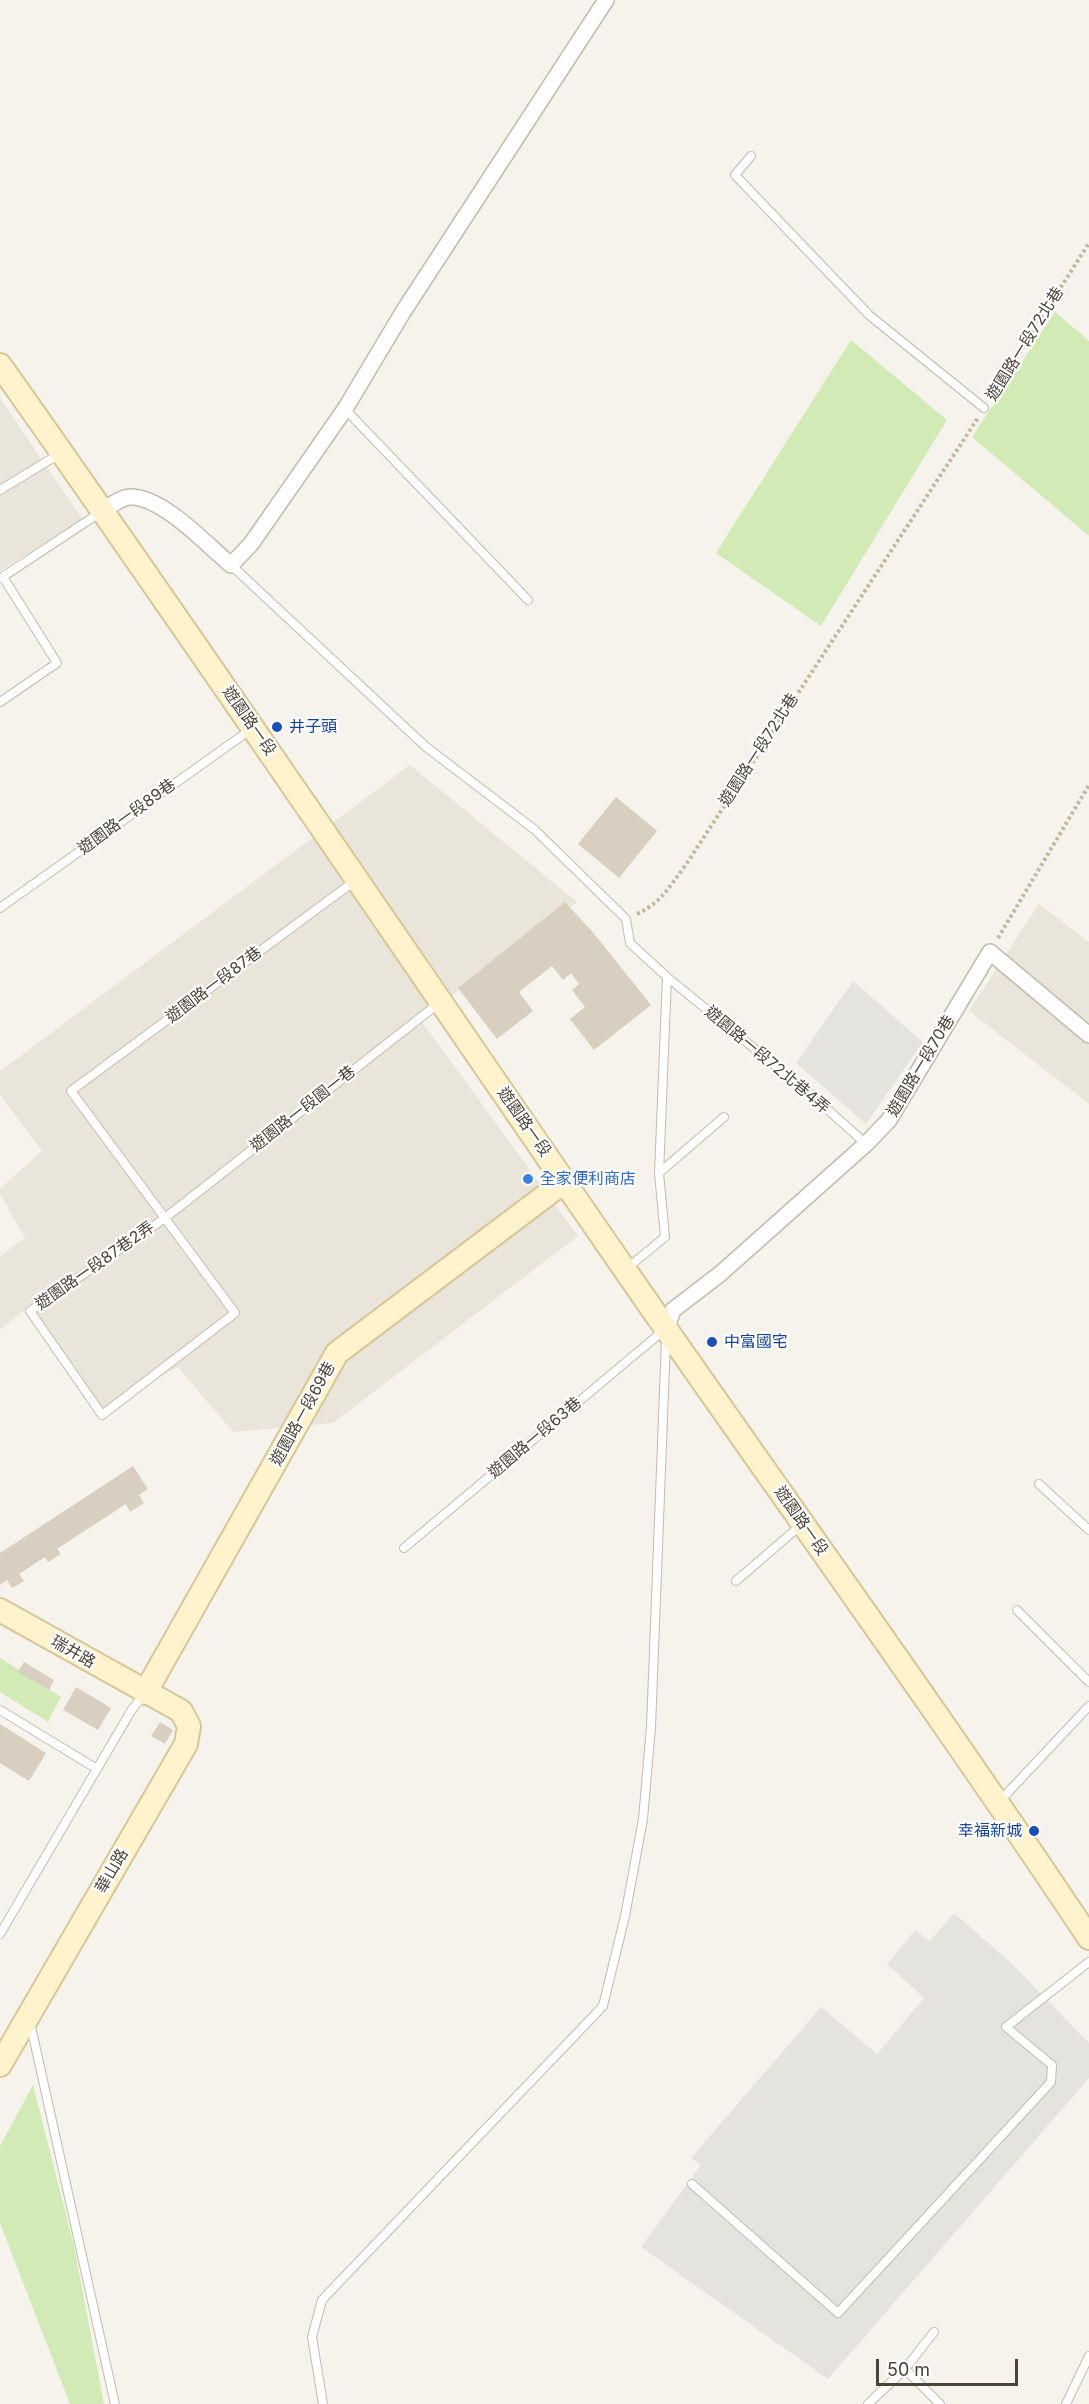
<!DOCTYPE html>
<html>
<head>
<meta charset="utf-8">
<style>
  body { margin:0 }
  #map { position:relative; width:1089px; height:2404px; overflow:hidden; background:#f6f3ec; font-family:Inter,sans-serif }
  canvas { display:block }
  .scale { position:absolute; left:876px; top:2359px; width:142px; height:27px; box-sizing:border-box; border:3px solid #4b4439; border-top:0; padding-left:8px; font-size:18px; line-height:21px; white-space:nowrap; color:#4b4439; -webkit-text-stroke:4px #fff; paint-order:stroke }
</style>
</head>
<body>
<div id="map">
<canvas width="1089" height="2404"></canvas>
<div class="scale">50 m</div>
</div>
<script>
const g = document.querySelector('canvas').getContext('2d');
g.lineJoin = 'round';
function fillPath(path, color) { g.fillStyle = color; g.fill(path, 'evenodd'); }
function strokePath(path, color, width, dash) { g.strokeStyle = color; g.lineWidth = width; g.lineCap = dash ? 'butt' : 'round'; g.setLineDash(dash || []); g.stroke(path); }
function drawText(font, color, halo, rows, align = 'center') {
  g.font = font + ' Inter,"Noto Sans TC",sans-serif'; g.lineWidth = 4.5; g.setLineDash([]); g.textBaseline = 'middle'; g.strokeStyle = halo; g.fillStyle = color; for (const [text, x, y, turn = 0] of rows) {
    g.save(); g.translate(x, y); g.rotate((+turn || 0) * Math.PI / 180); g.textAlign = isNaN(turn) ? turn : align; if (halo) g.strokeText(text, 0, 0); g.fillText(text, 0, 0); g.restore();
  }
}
fillPath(new Path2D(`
  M0,398l83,122 -83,51z
  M410,765l167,137 -157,117 158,217 -245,187 -100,9 -55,-65 -81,44 -67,-106 -30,25v-74l25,-18 -25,-44v-5l42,-38 -42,-56v-24z
  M1039,904l50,38v162l-120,-93z`), '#eae5da');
fillPath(new Path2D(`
  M1055,312l34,29v195l-117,-99z
  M851,340l96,80 -126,206 -105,-73z
  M0,1658l61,39 -13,25 -48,-30z
  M33,2085l41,161 30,158h-34l-70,-181v-77z`), '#d2eab5');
fillPath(new Path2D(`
  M853,981l70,61 -57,82 -70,-61z
  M954,1913l56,49 79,81v35l-261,301 -187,-132 60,-82 -10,-7 130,-151 56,47 47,-56 -37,-34 28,-34 15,11z`), '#e5e3e0');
fillPath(new Path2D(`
  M616,797l41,34 -38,47 -41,-34z
  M565,902l26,28 60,75 -57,45 -24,-31 15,-12 -13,-17 7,-6 -8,-11 -8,7 -11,-14 -33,26 14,19 -36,28 -39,-51z
  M133,1466l15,23 -9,6 5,8 -14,9 -4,-8 -69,45 4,5 -13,8 -3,-5 -26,17 5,7 -12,7 -5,-8 -7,5v-32z
  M24,1662l30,18 -5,10 -31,-18z
  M76,1687l35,21 -13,22 -35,-20z
  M160,1722l13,8 -8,14 -14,-8z
  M0,1724l46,29 -17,28 -29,-18z`), '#d8cfc1');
const lane = new Path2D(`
  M751,156l-16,19 134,140 115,93
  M345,409l183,191
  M0,490l61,-37
  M231,565l194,181 110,84 91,89 4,24 37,34 -8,196 6,64 -39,32
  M1,578l100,-66
  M0,702l57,-39 -54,-86
  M356,880l-285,211 164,222 -133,102 -72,-104 135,-93 274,-215
  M0,908l250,-178
  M667,977l149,122 50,45
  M659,1173l65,-56
  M1039,1484l50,46
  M404,1548l259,-217
  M736,1581l65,-56
  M1017,1610l72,72
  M0,1710l97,59
  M1000,1801l89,-95
  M0,1934l131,-223 13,-17
  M30,2022l85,382
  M692,2184l146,129 213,-231 1,-17 -46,-38 83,-65
  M905,2369l35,35
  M323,2404l-11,-67 10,-37 281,-294 22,-90 18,-97 8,-92 15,-387
  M868,2404l37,-35 29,-37
  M1066,2404l23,-48`);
const street = new Path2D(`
  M102,511c8,-5 21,-15 30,-14 32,1 75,48 99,68l20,-21 94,-135 58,-97 203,-312
  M667,1328l6,-18 47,-36 146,-130 23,-24 101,-168 99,83`);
const secondary = new Path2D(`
  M0,365c211,298 415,601 623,902 155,224 315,444 466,671
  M0,1610l181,101 8,15 -3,18 -186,321
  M145,1693l192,-340 228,-172`);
strokePath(lane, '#c2bbae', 10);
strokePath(street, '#c2bbae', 18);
strokePath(secondary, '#d6c79b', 26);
strokePath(new Path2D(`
  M990,399l99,-156
  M637,914c25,-12 32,-27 48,-48l293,-448
  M998,938l91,-153`), '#c4b79f', 4, [3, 3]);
strokePath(lane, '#fff', 8);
strokePath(street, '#fff', 15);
strokePath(secondary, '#fff3cd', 22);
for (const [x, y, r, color] of [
  [277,727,6,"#1a4fb4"],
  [528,1179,6,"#3f7fe0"],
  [712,1342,6,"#1a4fb4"],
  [1034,1831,6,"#1a4fb4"]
]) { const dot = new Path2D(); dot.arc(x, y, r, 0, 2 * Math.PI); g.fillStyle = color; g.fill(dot); strokePath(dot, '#fff', 2); }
drawText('16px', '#4b4439', '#fff', [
  ["遊園路一段72北巷",1025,344,-58],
  ["遊園路一段",249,721,55],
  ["遊園路一段72北巷",759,750,-57],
  ["遊園路一段89巷",127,817,-36],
  ["遊園路一段87巷",214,985,-37],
  ["遊園路一段72北巷4弄",767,1060,40],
  ["遊園路一段70巷",921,1066,-59],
  ["遊園路一段園一巷",303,1109,-38],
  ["遊園路一段",524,1122,55],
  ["遊園路一段87巷2弄",95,1266,-35],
  ["遊園路一段69巷",303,1414,-61],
  ["遊園路一段63巷",535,1438,-40],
  ["遊園路一段",801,1521,55],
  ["瑞井路",73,1652,30],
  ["華山路",112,1871,-60]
]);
drawText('16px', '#164399', '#fff', [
  ["井子頭",289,727],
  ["中富國宅",724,1342],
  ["幸福新城",1022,1831,"right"]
], 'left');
drawText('16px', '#366cbe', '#fff', [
  ["全家便利商店",540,1179]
], 'left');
</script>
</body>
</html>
